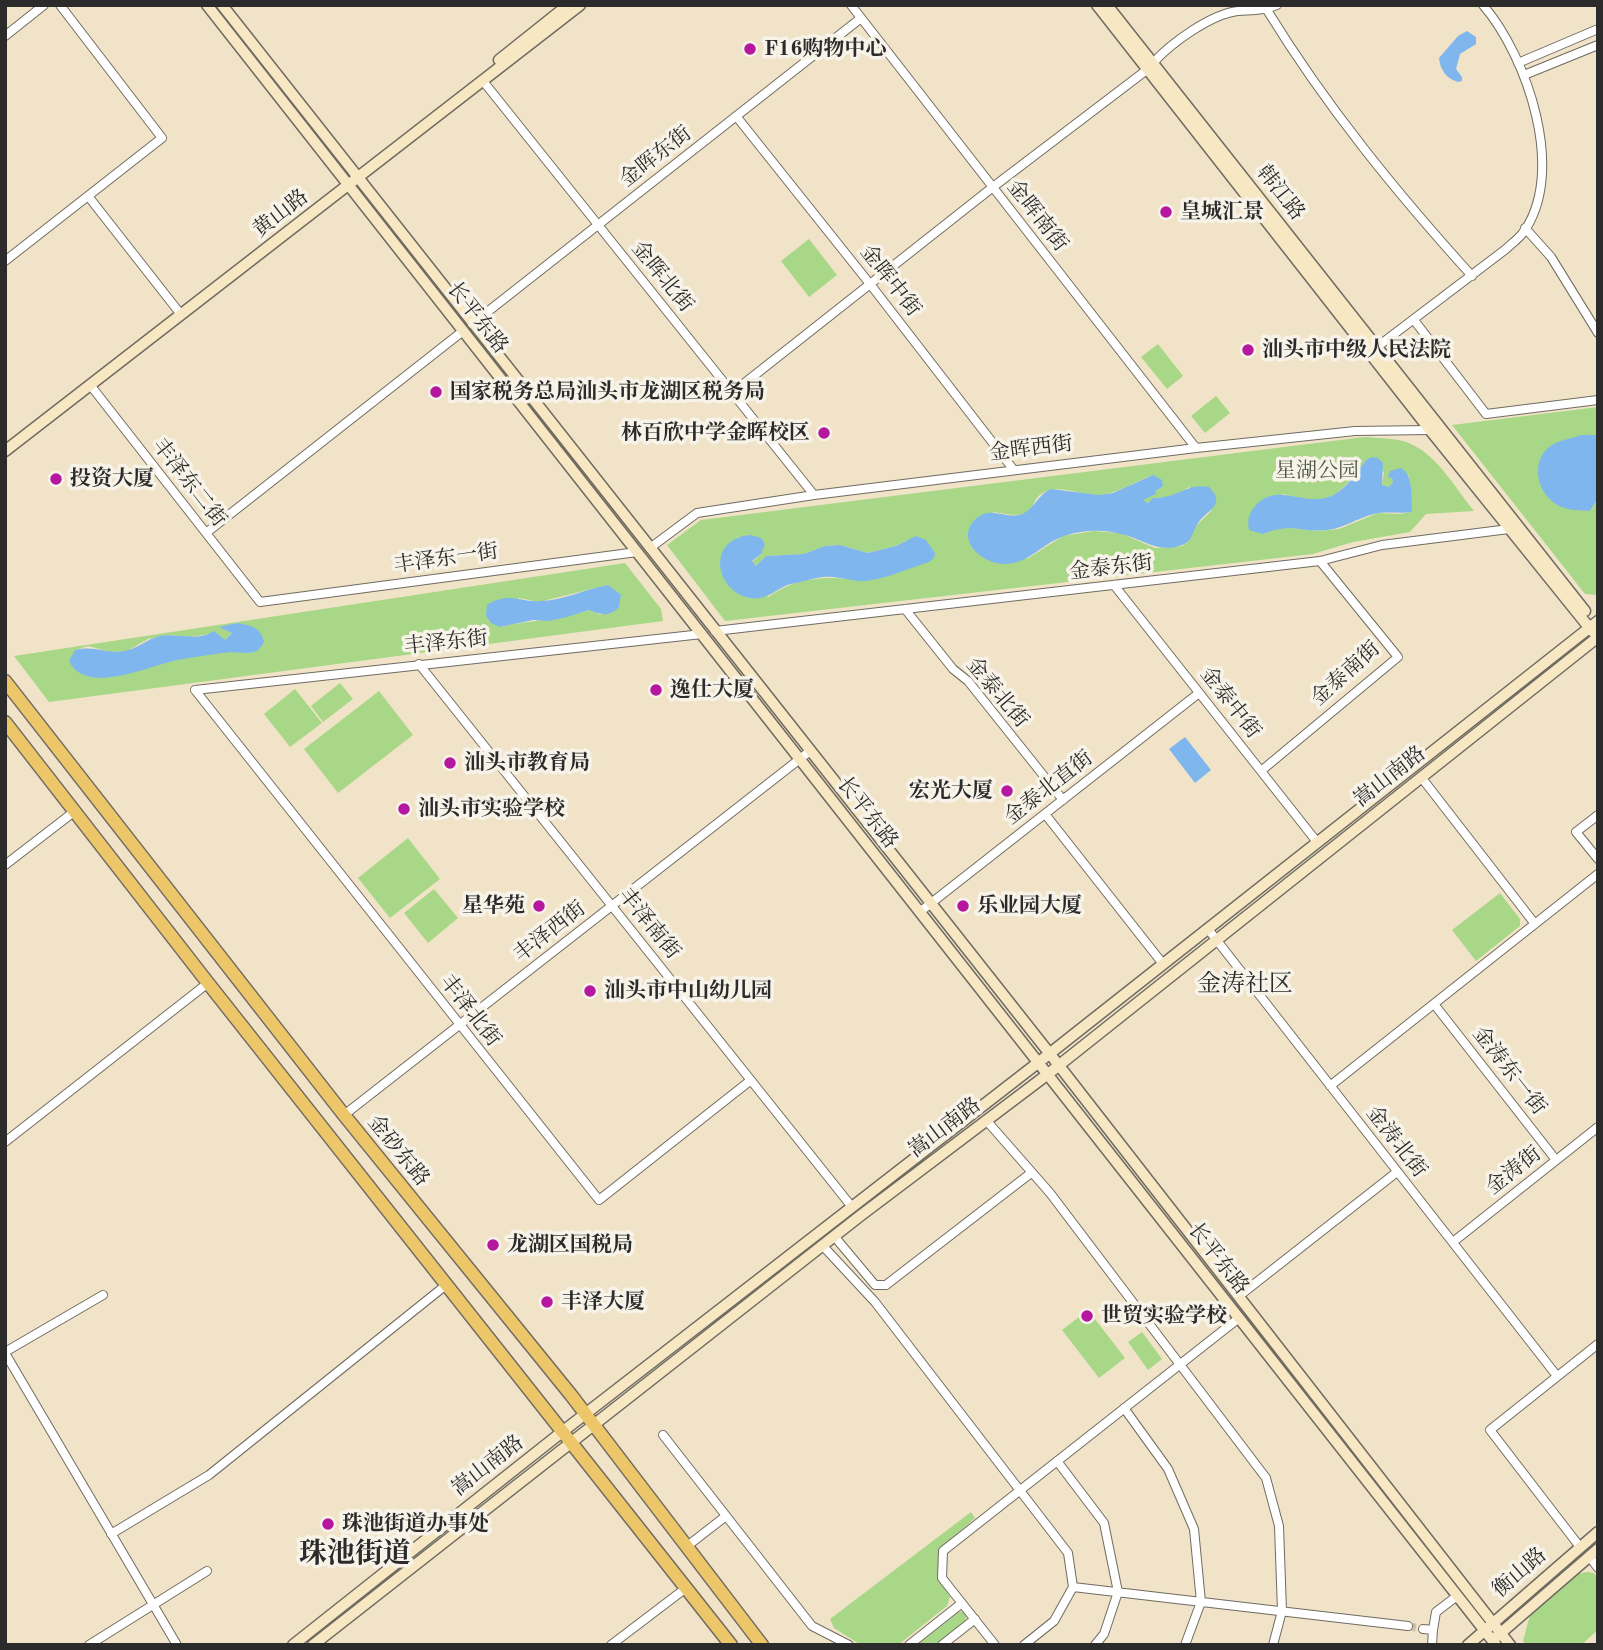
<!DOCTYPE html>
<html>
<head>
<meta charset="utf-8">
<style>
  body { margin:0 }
  #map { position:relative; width:1603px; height:1650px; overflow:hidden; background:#f1e3c7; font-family:"Old Standard TT",serif }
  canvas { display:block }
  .frame { position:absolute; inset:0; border:7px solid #2b2b2b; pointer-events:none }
</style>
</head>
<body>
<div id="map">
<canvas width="1603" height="1650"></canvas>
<div class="frame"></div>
</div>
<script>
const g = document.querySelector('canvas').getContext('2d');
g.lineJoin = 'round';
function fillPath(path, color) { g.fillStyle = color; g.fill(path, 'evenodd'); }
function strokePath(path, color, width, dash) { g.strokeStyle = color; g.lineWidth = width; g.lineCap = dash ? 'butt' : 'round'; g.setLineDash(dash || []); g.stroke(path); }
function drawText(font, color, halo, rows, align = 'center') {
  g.font = font + ' "Old Standard TT","Noto Serif SC",serif'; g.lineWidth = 7; g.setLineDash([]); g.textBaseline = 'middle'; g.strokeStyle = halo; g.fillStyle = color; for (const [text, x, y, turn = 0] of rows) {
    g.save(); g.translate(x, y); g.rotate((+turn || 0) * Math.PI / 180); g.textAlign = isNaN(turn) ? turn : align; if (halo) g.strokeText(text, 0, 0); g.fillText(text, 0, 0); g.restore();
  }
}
fillPath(new Path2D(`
  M809,239l28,36 -28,22 -28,-36z
  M1158,344l25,32 -16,13 -26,-32z
  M1216,396l14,17 -25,20 -14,-17z
  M1598,407v28c-21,1 -49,5 -58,26l44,49 6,1 8,-13v97l-13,-1 -133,-169z
  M1364,437c13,1 27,1 39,4 32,9 52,47 71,70l-48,3 -16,18 -57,10 -40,12 -588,67 -58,-76 34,-25zM1366,460l18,12 -2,13 7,2 4,-5 -1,-4 17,-2 2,36 -12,2 -21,-1 -39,16 -21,2 -36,-4 -19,7 20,-40c49,13 54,3 83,-34zM1153,475l2,19 -13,6 7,3 4,-5 21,-1 15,-10 23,23 -16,16 -8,16 -6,4 -27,2 -35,-15 -26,-2 -31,5 -36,23 -34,-47c11,1 28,7 36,-2 6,-5 6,-14 14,-17 17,-10 40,4 59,2 18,-3 34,-14 51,-20zM737,536l24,18 -9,8 5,4 9,-10 38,-2 21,-8 15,-1 28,8 28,-7 11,-6 -41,41c-37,-5 -66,-6 -98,16z
  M625,563l36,46 2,12 -614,81 -35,-46zM608,585l-7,30 -12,-5c-29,10 -59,10 -89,17l19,-29 20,4zM237,623l14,30c-29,-5 -65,4 -94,11 -24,7 -39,14 -65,13l-17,-27 13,-4 22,6 17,-1 21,-12 21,-4 21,2 19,-3 16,6 7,-7 -12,-6z
  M340,683l13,16 -30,23 -12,-16z
  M295,689l27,34 -32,24 -26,-33z
  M379,691l34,44 -75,58 -34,-44z
  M408,838l32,41 -50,39 -32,-40z
  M434,889l24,29 -30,25 -24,-30z
  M1500,893l20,26v7l-44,35 -24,-31z
  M1088,1310l37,48 -26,20 -37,-48z
  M1142,1332l20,27 -14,11 -20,-28z
  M971,1512l4,6 -36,32 -1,28 12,19 -3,9 -49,39h-37l-27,-17 -4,-9z
  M1587,1572l7,1 4,5v52l-17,15h-55l-3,-4 7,-26 48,-41z
  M964,1611l3,4 -2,6 -30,24h-18l42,-33z`), '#a8d887');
fillPath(new Path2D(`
  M1467,31l9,6v7l-16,10 -4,15 6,8v4l-4,1c-11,-3 -18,-12 -19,-24l19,-22z
  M1581,435h17v63l-8,13c-9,-1 -19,0 -28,-4 -21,-7 -32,-38 -17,-56 8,-10 25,-12 36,-16z
  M1372,457l6,1 5,5 -1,22 7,2 4,-5 -1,-4 -4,-1 2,-6 11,-3c13,7 10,30 11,44 -13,2 -26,-1 -38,2 -17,4 -29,14 -47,16 -28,3 -34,-8 -64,4l-14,-4c-2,-11 0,-17 7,-25 21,-23 48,1 72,-8 17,-5 28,-24 38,-37z
  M1153,475l9,5 1,6 -8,5 1,3 -13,6 5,3 5,-5c24,1 33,-15 56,-11 19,19 -4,23 -12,38 -5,8 -5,17 -15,20 -24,9 -39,-6 -61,-11 -10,-3 -22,-4 -32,-3 -13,1 -25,4 -36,10 -16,9 -27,22 -47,23 -24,1 -54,-26 -28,-47 13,-10 28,1 41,-2 14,-3 18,-20 32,-26l48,6 14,-2z
  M750,535l11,3 4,6 -4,10 -9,7 4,5 10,-10 38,-2 21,-8 15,-1 28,8 28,-7 20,-10 10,4 9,13 -1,5 -5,4c-19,6 -44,17 -63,19 -14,1 -29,-6 -43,-4 -10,1 -21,5 -32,7 -16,4 -24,19 -45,13 -32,-10 -38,-58 4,-62z
  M608,585l13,10 -2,12c-9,10 -18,8 -30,3l-22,7 -18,4 -16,-1 -33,7 -9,-4 -5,-7 1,-11c23,-14 33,-2 54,-4 23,-1 45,-12 67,-16z
  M237,623c13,2 24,4 27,19 -3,5 -5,9 -11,10 -6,2 -15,0 -22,0 -16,2 -32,4 -48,7 -29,4 -97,39 -114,2l6,-11c19,-5 31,4 49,1 13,-2 23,-12 36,-15 19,-3 37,6 54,-5l11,9 7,-7 -13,-6z
  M1185,737l26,33 -16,13 -26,-34z`), '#7fb6ee');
strokePath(new Path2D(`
  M1408,1626l15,3`), '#c9bea8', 8, [8, 4]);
const street = new Path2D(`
  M851,5l345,443
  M1267,10c59,96 129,182 205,266
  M5,36l39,-31
  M1153,63c18,-20 58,-49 85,-52 15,-1 25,0 39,-6
  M1518,63l80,-34
  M1524,75l74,-30
  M483,81l331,414
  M736,116l134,168 143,185
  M88,196l91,116
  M1525,228l26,29 47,76
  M5,261l157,-123 -102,-133
  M1414,320l72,94 112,-14
  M472,324l389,-306
  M1377,347l129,-98c5,-5 11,-9 16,-15 46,-60 5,-178 -39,-229
  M91,386l169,216 377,-50
  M732,393l261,-206 155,-118
  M206,533l257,-202
  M650,548l47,-35 117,-18 382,-47 159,-17 75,-1
  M1114,585l203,257
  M905,609l48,60 15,12 95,119
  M715,631l605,-70 62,-16 127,-16
  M419,664l433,543
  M195,690l404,510 152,-120
  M195,690l507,-56
  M1261,771l137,-114 -78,-96
  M1421,777l114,147
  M1045,814l118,150
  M1598,815l-22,17 22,27
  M5,865l70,-54
  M921,911l278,-218
  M1208,929l349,447
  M1434,1004l122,156
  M1330,1086l268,-212
  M344,1115l466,-364
  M986,1120l64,73 216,285 13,48 3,85 -9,34
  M5,1142l203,-159
  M834,1236l41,49h11l145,-112
  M1453,1242l145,-115
  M822,1245l53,57 193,251 5,34 -19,34 -30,24
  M1239,1296l158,-124
  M5,1352l98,-57
  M5,1353l172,292
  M1124,1408l44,61 26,60 7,73 -16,43
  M663,1435l149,191 37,19
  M1057,1461l47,62 14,69 -14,42 -9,11
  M111,1534l98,-59 237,-190
  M686,1547l40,-31
  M1580,1547l-90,-117 108,-86
  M1589,1556l9,12
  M1073,1587l335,39
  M1423,1629l10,1 -1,15
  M1433,1630l3,-18 21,-16
  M89,1645l118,-74
  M611,1645l75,-57
  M909,1645l53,-42
  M942,1645l33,-26
  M995,1645l-53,-67 1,-27 296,-233`);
const secondary = new Path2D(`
  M207,5l1289,1640
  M222,5l828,1049 460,591
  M1097,5l333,425 162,201
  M1107,5l478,606
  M499,60l69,-55
  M5,451l575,-446
  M1495,1638l103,-89
  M293,1645l269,-213 477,-370 559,-441
  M313,1645l547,-429 188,-142 550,-437
  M1468,1645l130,-113`);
const primary = new Path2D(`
  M5,681l339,434 227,280 191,250
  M5,722l203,261 523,662`);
strokePath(street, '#706b62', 10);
strokePath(secondary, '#706b62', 13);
strokePath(primary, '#706b62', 15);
strokePath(street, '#fff', 8);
strokePath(secondary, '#f7e8c3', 10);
strokePath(primary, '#ecc669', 12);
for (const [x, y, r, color] of [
  [750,49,7,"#b5179e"],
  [1166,212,7,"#b5179e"],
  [1248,350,7,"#b5179e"],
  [436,392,7,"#b5179e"],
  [824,433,7,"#b5179e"],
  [56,479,7,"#b5179e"],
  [656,690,7,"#b5179e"],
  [450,763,7,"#b5179e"],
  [1007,791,7,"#b5179e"],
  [404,809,7,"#b5179e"],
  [539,906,7,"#b5179e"],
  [963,906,7,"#b5179e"],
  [590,991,7,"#b5179e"],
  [493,1245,7,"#b5179e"],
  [547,1302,7,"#b5179e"],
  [1087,1316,7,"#b5179e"],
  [328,1524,7,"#b5179e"]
]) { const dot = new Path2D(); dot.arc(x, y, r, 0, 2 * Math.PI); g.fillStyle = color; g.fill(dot); strokePath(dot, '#f7f3e8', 2.5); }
drawText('bold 21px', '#2b2b2b', '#f7f3e8', [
  ["F16购物中心",764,49],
  ["皇城汇景",1180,212],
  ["汕头市中级人民法院",1262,350],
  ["国家税务总局汕头市龙湖区税务局",450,392],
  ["林百欣中学金晖校区",810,433,"right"],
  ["投资大厦",70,479],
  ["逸仕大厦",670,690],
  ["汕头市教育局",464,763],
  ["宏光大厦",993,791,"right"],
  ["汕头市实验学校",418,809],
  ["星华苑",525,906,"right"],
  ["乐业园大厦",977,906],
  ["汕头市中山幼儿园",604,991],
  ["龙湖区国税局",507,1245],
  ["丰泽大厦",561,1302],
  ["世贸实验学校",1101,1316],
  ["珠池街道办事处",342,1524]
], 'left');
drawText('21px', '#2b2b2b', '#f7f3e8', [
  ["金晖东街",656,157,-38],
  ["韩江路",1280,193,52],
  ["黄山路",281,214,-38],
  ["金晖南街",1037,216,52],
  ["金晖北街",662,277,51],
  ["金晖中街",890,281,52],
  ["长平东路",477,318,52],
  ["金晖西街",1031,449,-7],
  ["丰泽东二街",189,483,52],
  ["丰泽东一街",446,559,-8],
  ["金泰东街",1111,568,-7],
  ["丰泽东街",446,643,-6],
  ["金泰南街",1346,674,-42],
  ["金泰北街",997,693,50],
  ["金泰中街",1230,703,52],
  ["嵩山南路",1390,777,-38],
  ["金泰北直街",1049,788,-38],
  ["长平东路",867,813,52],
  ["丰泽南街",649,924,51],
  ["丰泽西街",550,932,-38],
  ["丰泽北街",470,1011,52],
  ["金涛东一街",1509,1071,52],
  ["嵩山南路",945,1128,-37],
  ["金涛北街",1396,1142,52],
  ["金砂东路",398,1151,51],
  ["金涛街",1514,1171,-38],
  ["长平东路",1218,1259,52],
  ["嵩山南路",488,1466,-38],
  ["衡山路",1520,1573,-41]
]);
drawText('21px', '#4a5642', '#f7f3e8', [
  ["星湖公园",1317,471]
]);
drawText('24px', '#2b2b2b', '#f7f3e8', [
  ["金涛社区",1245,985]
]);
drawText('bold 28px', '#2b2b2b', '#f7f3e8', [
  ["珠池街道",355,1555]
]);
</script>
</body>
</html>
